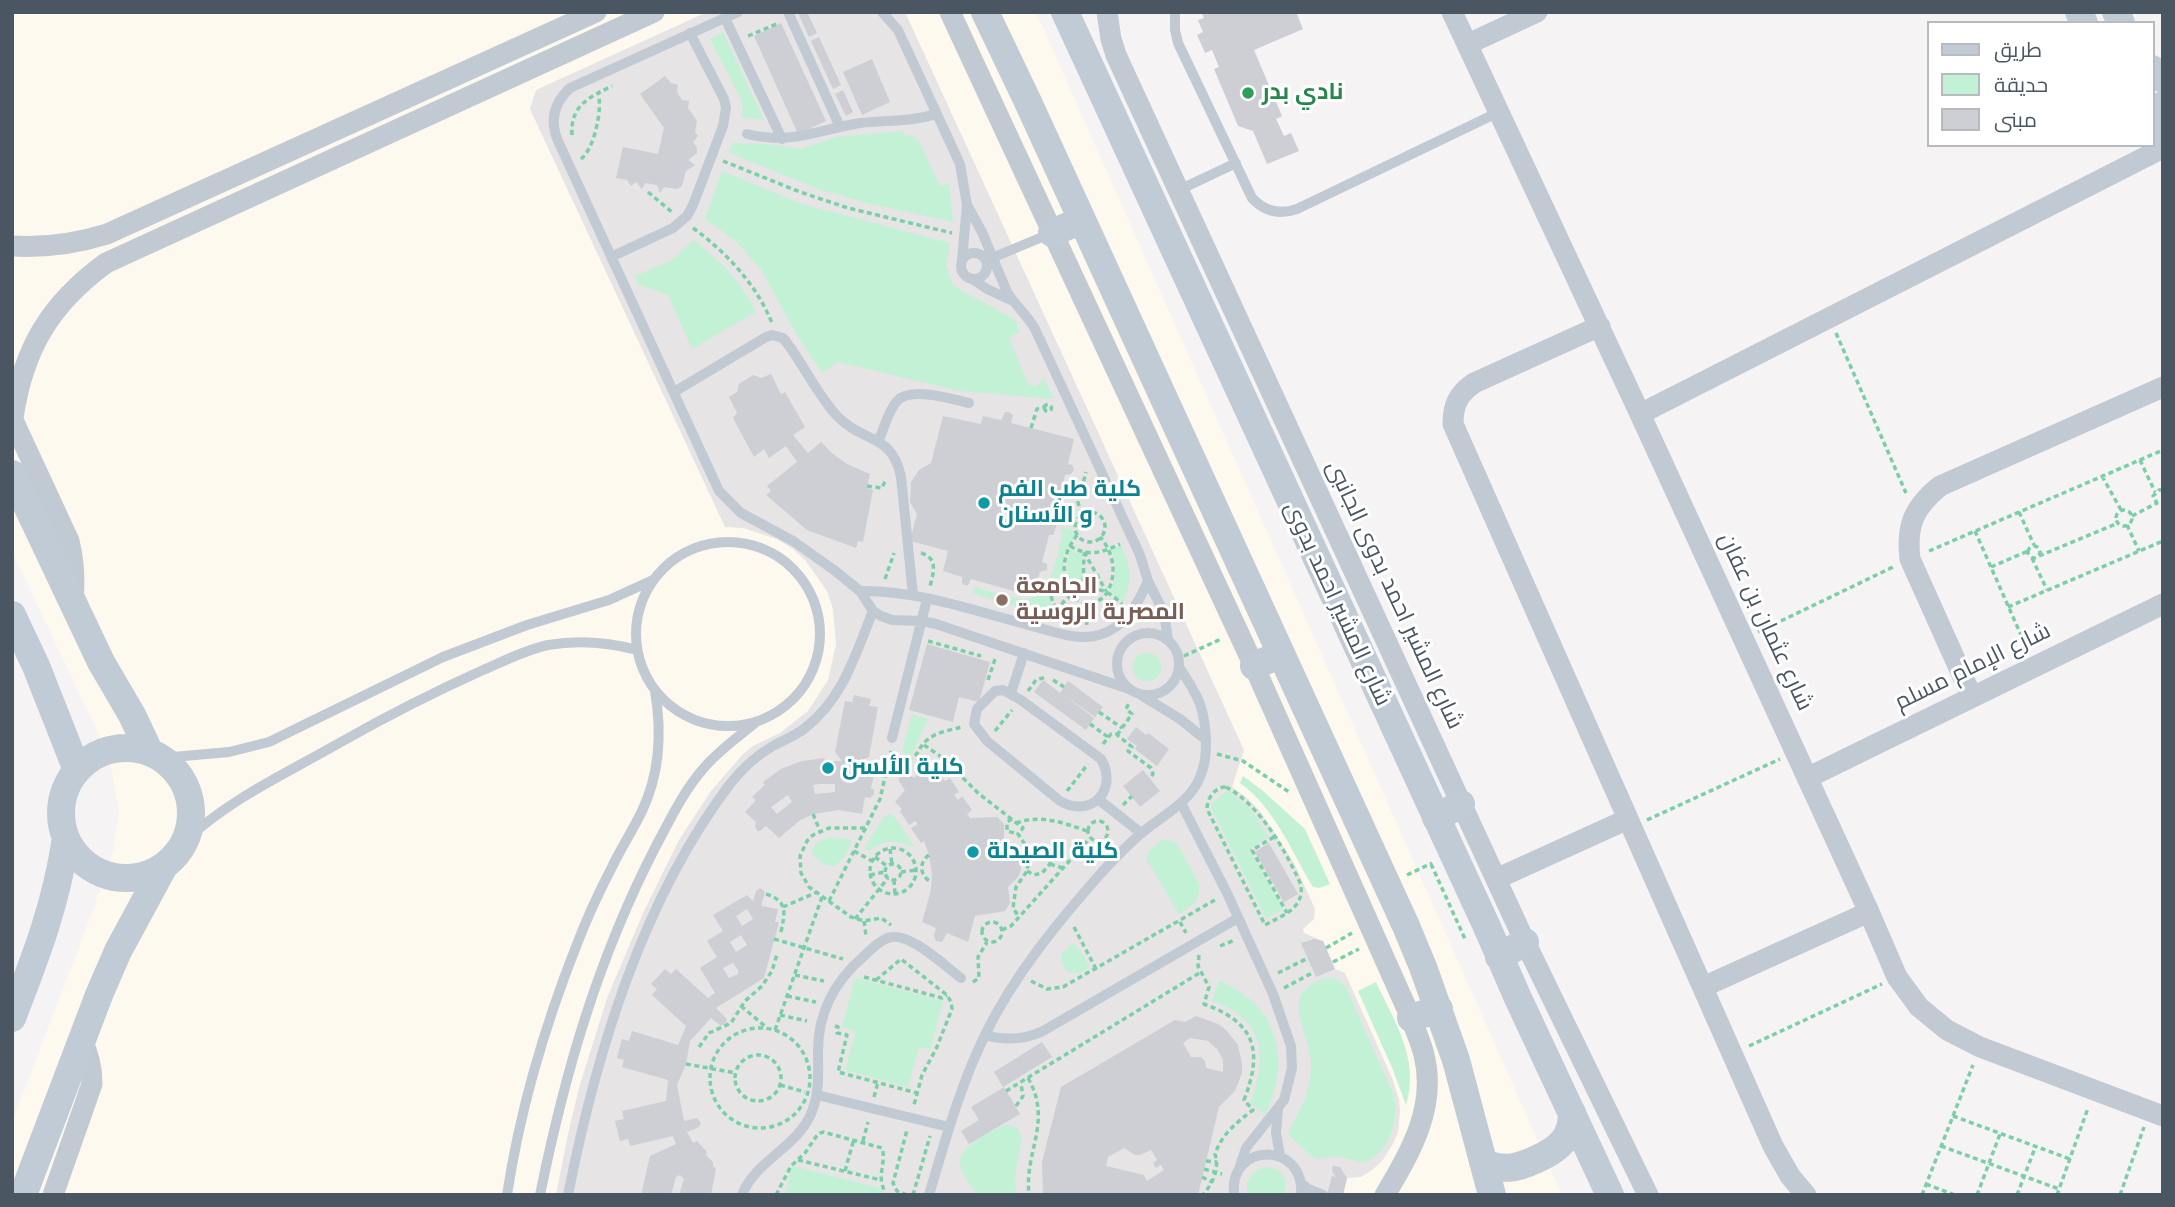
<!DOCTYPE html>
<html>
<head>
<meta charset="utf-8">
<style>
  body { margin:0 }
  #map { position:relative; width:2175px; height:1207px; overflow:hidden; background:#f5f3f3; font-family:"Space Grotesk",Cairo,sans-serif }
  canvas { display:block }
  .frame { position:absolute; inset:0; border:14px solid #4a5661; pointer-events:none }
  .legend { position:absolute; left:1927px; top:21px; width:228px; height:126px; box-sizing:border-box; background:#fff; border:2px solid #b7bbc0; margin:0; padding:9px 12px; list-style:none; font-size:21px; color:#4a5661 }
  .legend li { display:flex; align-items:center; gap:14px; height:35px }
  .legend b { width:35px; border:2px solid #b7bbc0 }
</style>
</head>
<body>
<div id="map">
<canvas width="2175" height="1207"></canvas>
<div class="frame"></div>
<ul class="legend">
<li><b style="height:9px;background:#c1cbd6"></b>طريق</li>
<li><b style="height:19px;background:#c3f1d5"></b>حديقة</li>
<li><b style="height:19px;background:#cdcfd5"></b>مبنى</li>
</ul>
</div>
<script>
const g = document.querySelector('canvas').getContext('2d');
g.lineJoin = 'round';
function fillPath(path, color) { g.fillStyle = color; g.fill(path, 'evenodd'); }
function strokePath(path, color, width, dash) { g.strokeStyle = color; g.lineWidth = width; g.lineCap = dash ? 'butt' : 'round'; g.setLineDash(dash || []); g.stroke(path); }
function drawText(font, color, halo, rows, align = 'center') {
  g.font = font + ' "Space Grotesk",Cairo,sans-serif'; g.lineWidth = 6; g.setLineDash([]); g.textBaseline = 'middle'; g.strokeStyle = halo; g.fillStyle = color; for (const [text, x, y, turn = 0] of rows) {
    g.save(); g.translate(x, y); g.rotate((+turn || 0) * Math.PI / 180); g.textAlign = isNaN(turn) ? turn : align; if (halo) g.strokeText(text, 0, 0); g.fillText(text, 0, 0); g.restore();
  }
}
fillPath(new Path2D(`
  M12,12h1024l526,1183h-1550v-73l78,-204 23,-67 6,-40 -10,-55 -97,-204z`), '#fdf9ef');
fillPath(new Path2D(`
  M707,12h198l339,738 -12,37 14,10 14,14 34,52 21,46 -1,10 -11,10 1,4 19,8 12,28 10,4 47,105 7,21 1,13 -2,20 -5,12 -11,17 -10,9 -11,7 -14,1 -4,17h-787l12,-61 11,-46 28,-90 37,-87 35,-71 32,-49 33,-38 9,-7 27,-13 28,-22 20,-31 8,-35 -3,-36 -6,-18 -21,-30 -13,-12 -16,-10 -34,-11 -18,-1 -195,-418 6,-19z`), '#e6e4e5');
fillPath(new Path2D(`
  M723,32l41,88 -23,-3 2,-9 -2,-9 -31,-60z
  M903,131l1,4 9,1 6,5 21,45 9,-3 4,39 -82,-18 -50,-14 -92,-37 3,-10 35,1 33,5 36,-12z
  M722,171l80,33 148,39 -4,22 6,18 10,8 52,28 6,13 -11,5 19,47 8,3 8,-9 10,21 -94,-8 -122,-29 -16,11 -25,-38 -35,-64 -25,-29 -32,-23z
  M693,240c29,22 46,39 63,72l-64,37 -24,-54 -30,-11 -3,-8 39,-17z
  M1061,527l12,3 2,6 -11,19 -2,20c-14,7 -17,21 -8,33l-3,9 -79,-24 2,-6c15,4 33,11 49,12 29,1 34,-45 40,-67l-3,-1z
  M1121,545c10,20 12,36 2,57l-13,-10c7,-14 7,-28 1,-42z
  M1070,550l12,4v35l-10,3 -6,-21z
  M1133 667a14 14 0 1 1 28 0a14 14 0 1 1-28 0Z
  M912,714l16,5 -16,35 -6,2 -4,-5z
  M1243,776l19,14 43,39 25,55 -11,4 -6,-1c-22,-36 -38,-79 -73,-104z
  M1228,790l22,19 19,28 -20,12 34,60 -17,9 -55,-110 2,-6z
  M889,814l5,2 20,30 -2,1c-16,-7 -28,-8 -43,4l-3,-1 -1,-3 19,-30z
  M829,837l20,2 2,3c-4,12 -13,31 -28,21 -6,-3 -9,-6 -12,-12l7,-9z
  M1162,840h7l9,5 21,39v9l-3,9 -17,12 -32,-54 2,-9z
  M1072,944l4,1 13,20c-4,9 -15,10 -23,6l-5,-10 1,-8z
  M855,978l88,23 -13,49 -11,-3 -11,40 -63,-17 11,-39 -14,-4z
  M1325,978l11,1 9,6 49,111c5,26 -4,55 -30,67l-26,-7 -21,3 -6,-3 -23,-22c8,-19 20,-34 22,-56 2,-11 1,-22 -2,-32 -7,-29 -23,-54 17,-68z
  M1219,980c9,5 19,10 28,17 37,29 39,78 18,117l-15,-11c18,-46 15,-85 -38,-102z
  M1376,982c19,41 44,77 30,123l-13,-35 -35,-79z
  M1005,1125h5l8,4 4,9 -7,38 1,19h-39c-6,-9 -15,-20 -17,-30 -3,-19 31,-33 45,-40z
  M792,1166l92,23 -2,6h-97z
  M1267,1167c15,2 22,13 17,28h-36c-4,-15 4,-26 19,-28z`), '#c3f1d5');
fillPath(new Path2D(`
  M803,12h4l10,21 -8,4 -10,-22z
  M1201,12h95l7,17 -49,21 28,66 -6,3 8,17 7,-3 8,18 -32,13 -14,-33 -15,-5 -24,-57 5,-2 -7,-17 -7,3 -8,-18 6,-3 -5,-12 6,-2z
  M781,23l45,98 -28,13 -44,-98z
  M819,37l22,48 -8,4 -22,-48z
  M872,59l18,43 -28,13 -19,-43z
  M665,76l6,7 7,2 -1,7 5,8 7,1 -1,7 9,13 -2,11 3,4 -5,6 4,6v5l-9,7 7,5 -9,6 -4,15 -5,3 -13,-2 -4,6 -3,-8 -12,-2 -3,6 -6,-7 -5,4 -4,-6 -11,-2 7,-31 35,7 6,-26 -24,-34z
  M843,90l10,22 -7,4 -11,-22z
  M771,374l10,20 4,-2 20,35 -12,8 15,18 13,-11 12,12 14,10 23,10 -3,14 6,2 -10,52 -5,-1 -2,7 -49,-18 -41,-35 5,-4 -4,-5 30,-24 -11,-16 -17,12 -5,-9 -10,8 -21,-39 4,-5 -8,-16 8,-5 2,-8 14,-9 8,3z
  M1005,412h4l4,3 -2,8 63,16 -6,25 4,1 2,5 -3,4 -6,1 -8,30 3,1 -2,16 -5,13h-4l-7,27 5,2v6l-7,2 -4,14 -12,8 -53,-15 -3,6h-4l-2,-2v-6l-19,-6 5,-20 -38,-10 7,-27 -7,-12 1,-20 8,-12 12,-7 12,-47 38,8 2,-8 18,4z
  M927,644l63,18 -11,40 -20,-5 -6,25 -44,-12z
  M1043,680l17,13 8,-12 35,26 -8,10 -31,-22 30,23 -8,12 -52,-38z
  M854,695l17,4 -2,7 9,1 -9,50 -7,3 -1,4 12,2 -2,9h3l-3,13 3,2v4l-4,4 -5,-1 -3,17 -23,-4 -26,4 -14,7 -20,17 -13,-12 -6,5h-3l-2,-5 1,-4 -11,-10 11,-12 -4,-3 13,-12 -2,-3 18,-13 21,-8 22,-3 1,3h17l-7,-9 10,-51 7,1zM819,784h16v8l-20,2 -2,-9zM788,795l4,7 -15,12 -6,-7z
  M1136,727l10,8 2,-2 21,16 -12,17 -22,-17 2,-3 -10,-7z
  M927,764l18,17 5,-3 9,14 -5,3 4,5 4,-4 10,14 -5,4 3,4 27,-1 7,7v16l8,3 8,12 1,15 -3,7 -10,10 2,16 -5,8 -30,5 -7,26 -21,-9 -5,9 -6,-1 -2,-6 2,-7 -14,-6 9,-32 1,-17 -3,-18 -5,-14 -3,2 -10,-15 7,-4 -3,-3 -6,4 -9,-14 2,-2 -7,-7 10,-12 -7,-10 3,-6 7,-1 6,5z
  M1143,770l17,21 -20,16 -17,-21z
  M1269,843l29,51 -14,8 -29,-50z
  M760,888l5,4 -4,14 17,3 -3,13h4l-15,56 -48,30 10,10 1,4 -6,4 -10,-8 -21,23 -4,23 -9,21 7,36 13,-3 4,5 -2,4 -12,5 6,11 4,-2 10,11 -1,3 7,7v4l3,3 -5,26h-32l5,-16 -4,-4 -4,2 -5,18h-30l9,-39 26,-12 -3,-8 -43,10 -2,-7 -8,2 -5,-20 9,-2 -2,-8 44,-10 2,-21 -46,-13 2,-7 -7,-2 5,-19 7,2 3,-10 46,14 8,-19 -34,-31 5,-6 -6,-5 14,-15 6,5 5,-5 32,29 7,-5 -15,-25 17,-11 -10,-16 16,-10 -10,-16 34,-20 6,6 3,-10zM747,909l6,10 -11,7 -6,-10zM741,935l6,10 -11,7 -6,-10zM733,963l5,7v4l-9,4 -6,-10z
  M1314,939l9,2 12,28 -19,8 -15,-34z
  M1196,1016l22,8 8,6 12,15 4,19v9l-7,18 -16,16 -21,88h-91l-7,-2 1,2h-58l-1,-33 19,-75 114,-67 10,2zM1190,1038l18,3 9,8 6,11v12l-17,-4 -1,-7 -4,-4h-10l-8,-14zM1124,1148l11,7h5l11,-5 6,10 -4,3 3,5 5,-3 3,5 -17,11 -3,-6 -38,-9 2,-9z
  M1042,1042l10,15 -49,30 -9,-15z
  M1004,1087l16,27 -51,30 -8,-13 18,-11 -8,-13z
  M1333,1166l7,1 7,11 -4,17h-16l5,-19 4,1 -4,-6z`), '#cdcfd5');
strokePath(new Path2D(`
  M748,36l31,-13
  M572,135c-2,-29 17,-38 40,-49
  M581,159c13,-10 22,-50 17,-66
  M723,161l77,31 48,16 104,25
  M648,192l25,21
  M693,228c34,25 63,56 79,95
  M1836,333l70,160
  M1044.5 408a3.5 3.5 0 1 1 7 0a3.5 3.5 0 1 1-7 0Z
  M1031,428l6,-19 7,-2
  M2140,460l15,32
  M2102,476l19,34
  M867,486l15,2 4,-9
  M2163,490h-4l-6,6 4,7h6
  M2116 518a8 8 0 1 1 16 0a8 8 0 1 1-16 0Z
  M2019,512l15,33
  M1075 527a15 15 0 1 1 30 0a15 15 0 1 1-30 0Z
  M1082,514l-4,-11 8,-31
  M2132,516l25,-13
  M1059,518l17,4
  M2127,525l12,26
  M1975,531l53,120
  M1077,535c-5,7 -10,15 -12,25 -5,24 12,57 39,37 14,-19 11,-43 -4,-60
  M2028 552a6 6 0 1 1 12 0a6 6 0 1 1-12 0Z
  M1070,546c18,11 32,7 50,-2
  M1929,551l234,-101
  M1084,552l22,39
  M921,553c17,5 13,19 9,33
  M2039,556l79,-33
  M2032,558l15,32
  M1991,567l37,-16
  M885,579l9,-26
  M1083,590l1,-36
  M1085,603l2,23
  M2008,607l155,-66
  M1057,608c-10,-11 -7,-25 8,-30
  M1053,619c8,-22 32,-38 55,-26 5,3 10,7 14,11
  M1758,632l135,-65
  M928,641l53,15
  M1184,656l37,-17
  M988,680l7,-21h-3
  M1053,680l11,7
  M1028,691l8,-11 10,-3
  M1099,712l23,16
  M1090,724l18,13
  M995,731l17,-21
  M1117,735l15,-21 -6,-5 4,-8
  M1103,744l8,-10h5l16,13 -4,4 23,17 2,6 -3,5
  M924,745l19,13 35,35 45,35 -5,6 10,15 1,10 -2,12 -11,16 -3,21 6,9
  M1217,754l26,7 46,31
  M890,760c39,0 20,-11 43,-24 8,-5 19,-6 28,-9
  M1226,787c34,18 60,64 75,98 3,24 -18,30 -36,40l-58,-116c0,-11 8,-22 19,-22z
  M1067,791l21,-27
  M1123,805l9,-9
  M813,814l7,17
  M1012,819l-5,3v9l11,3
  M1647,820l133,-61
  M1088 831a10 10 0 1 1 20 0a10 10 0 1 1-20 0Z
  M1016,823c25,-9 48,0 71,8
  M865,828h-36l-16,7 -6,6 -7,15 1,17 8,14 42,30 13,4 17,-3 10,7
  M1274,837l-22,13 35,63
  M870 871a23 23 0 1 1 46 0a23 23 0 1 1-46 0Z
  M890,849l2,15
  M854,851l18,10
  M929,855c-11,8 -9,21 2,27
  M1020,855h8
  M875,857l12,9
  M1050,864l13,4
  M1431,864l34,75 2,-1
  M885 872a8 8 0 1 1 16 0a8 8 0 1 1-16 0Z
  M1027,871l7,4 8,-2 8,-9c0,-14 -10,-21 -22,-15
  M901,872l15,-2
  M870,875l14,-3
  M1407,875l25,-12
  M894,880l1,14
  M766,894c22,7 19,19 15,38
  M829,901l51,-102 11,-48
  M783,907l32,-14
  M855,919l33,-41
  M864,921l2,15
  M982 932a10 10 0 1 1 20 0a10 10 0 1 1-20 0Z
  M1180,922l6,11
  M1074,927l22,42
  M1002,930l9,-4 79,-88
  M774,939l69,20
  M1220,946l15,-6
  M1326,948l26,-15
  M1199,955l-1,11 11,21 -5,17c52,19 59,47 40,96l9,10c-17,13 -31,24 -38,44 5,16 -3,30 -12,41
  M1333,962l26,-13
  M1278,973l30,-15
  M795,975l29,6
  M864,977l78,21 5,-3
  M876,980l25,-21 46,36 4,7 1,7 -16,40 -14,26 -8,30
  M1031,981l16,8 16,-2 152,-87
  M973,982l6,-4 -1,-21 9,-15
  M1284,988l30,-16
  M787,996l29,6
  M741,1006l25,21
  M780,1015l27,6
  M835,1026l3,1 -1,6 10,2 -9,37 79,21
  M710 1078a50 50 0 1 1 100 0a50 50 0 1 1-100 0Z
  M775,1030l47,-133
  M1749,1046l133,-62
  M699,1047l10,-14 22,-10 14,-22 17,-15 10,-15 5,-17
  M735 1078a23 23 0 1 1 46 0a23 23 0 1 1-46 0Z
  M686,1064l50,9
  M1028,1078c25,44 -4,73 1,117
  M780,1085l25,7
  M1006,1091l195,-119
  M874,1097l4,-15
  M1016,1106l7,-10 -2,-12
  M1953,1116l117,43
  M863,1141l5,-19
  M1941,1146l118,43
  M798,1160l83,20
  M1206,1161l11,1
  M1204,1169l18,5
  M845,1171l9,-32
  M1202,1177l10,5
  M1926,1184l29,11
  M776,1195l15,-29 14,-13 13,-19 5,-2 59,16c4,12 -3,24 0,36 1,4 3,7 2,11
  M907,1195l-10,-4 -4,-8 14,-53
  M913,1195l17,-59
  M1922,1195l51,-130
  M1977,1195l23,-61
  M2017,1195l18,-47
  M2057,1195l31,-87
  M2120,1195l24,-68`), '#7ad0a6', 3.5, [5, 3.5]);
strokePath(new Path2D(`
  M738,12l-168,76c-16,15 -21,32 -12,53l161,350 22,22 52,28 41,29 26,21 13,20 8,5 11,4 30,1 14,3 193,65
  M788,12l52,115
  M882,12l16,18 62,134 7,41 -5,55
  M1175,12v18l3,13 74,155c13,14 28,17 45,11l202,-97
  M725,18l57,121
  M747,134c45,11 70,-4 113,-11 26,-3 51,-1 76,-9
  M1179,190l57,-27
  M967,205l15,27 25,60c8,13 20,23 28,37l105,226 8,26 16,32 4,27
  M961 266a13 13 0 1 1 26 0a13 13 0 1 1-26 0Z
  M611,257l62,-29 14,-12 6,-11 30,-79 3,-18 -2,-9 -34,-66
  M987,260l65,-27
  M971,278l16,11 26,12
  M674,392l92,-55 6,-2 11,3c20,24 33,56 55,79 27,27 54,16 63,60l12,118
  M878,442c6,-13 10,-31 19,-41 13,-15 54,-2 72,2
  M636 634a92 92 0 1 1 184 0a92 92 0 1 1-184 0Z
  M860,591c56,-1 111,19 165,33 22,5 51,18 74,11 26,-7 39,-31 49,-54
  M1117 664a31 31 0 1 1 62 0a31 31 0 1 1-62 0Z
  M1003,690l18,10 80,59c18,31 -10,60 -41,42l-73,-60 -13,-17 3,-15 18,-18z
  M1011,693l13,-40
  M1141,695l39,24 25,20
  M892,738l35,-139
  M162,758l67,-6 40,-10 174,-85 84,-32 82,-25 44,-20
  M1098,799l43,34
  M1181,803l46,90 46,101 18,52 1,22 -8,32 -38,48 -7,21
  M184,842c45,-43 103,-69 157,-100 46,-26 93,-50 142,-72 21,-9 42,-20 65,-25 30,-5 59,-3 89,5
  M985,1035c21,6 39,5 58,-4l195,-113
  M817,1095l132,32
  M1278,1110l-2,23 4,23
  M1301,1183l7,6 15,6
  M507,1195c13,-86 38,-170 70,-251 10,-26 22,-52 35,-77 9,-19 21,-37 30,-56 18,-38 20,-79 13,-120
  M540,1195c25,-123 58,-237 116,-349 14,-26 27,-54 47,-77 15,-18 34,-31 52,-46
  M568,1195c28,-141 74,-295 162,-411 12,-15 25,-28 43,-38 11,-6 22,-10 32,-18 38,-29 51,-75 68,-117
  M742,1195c13,-34 54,-47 69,-81 9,-22 7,-41 7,-63 0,-38 17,-70 45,-94 7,-7 16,-16 25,-19 20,-8 57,28 73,40
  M929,1195c16,-54 31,-109 56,-160 29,-60 73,-113 117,-163 13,-14 27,-29 42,-41 20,-16 46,-29 56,-54 9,-20 7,-52 0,-73 -5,-13 -13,-25 -21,-37
  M1234,1195c-6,-54 72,-54 67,0`), '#c1cad2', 10);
strokePath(new Path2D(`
  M950,12l304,654 157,352c4,12 10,24 13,37 13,52 -13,96 -39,140
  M1107,12l4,27 5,16 409,887 123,253
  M1452,12l188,402 229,498 28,65 22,30 28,23 33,17 183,69
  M1468,44l69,-32
  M12,246c34,2 63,-2 95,-12l489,-222
  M1600,326l-126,57c-16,11 -21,22 -21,41l320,722 17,30 16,19
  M1640,414l523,-266
  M12,418l57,123c5,20 6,38 4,59
  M13,418c10,-69 37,-114 93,-155l548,-251
  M1972,697l-62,-138c-4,-34 4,-52 30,-73l223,-99
  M1807,778l356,-174
  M1496,879l132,-60
  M1703,987l166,-75
  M53,1195l39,-111c0,-17 -3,-30 -11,-45`), '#c1cad2', 21);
strokePath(new Path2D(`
  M985,12l43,90 378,824 17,41 33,93 36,135
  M1065,12l422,915 30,69 93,199
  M2079,12l5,11
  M2116,12l5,11
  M2152,69l11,10
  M2163,105l-5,20 5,14
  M1052,233l30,-13
  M12,474l89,188 31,53 17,36
  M12,615l24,51 41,104
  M1254,666l27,-12
  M61 813a65 65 0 1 1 130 0a65 65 0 1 1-130 0Z
  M1436,818l25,-14
  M1499,957l26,-15
  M12,1018c24,-62 44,-113 54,-180
  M1411,1018l28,-9
  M1483,1162c20,10 35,6 54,-3 22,-10 35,-21 35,-46
  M23,1195l76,-200 19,-44 46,-85`), '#c1cbd6', 28);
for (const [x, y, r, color] of [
  [1248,93,7,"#2e9e5b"],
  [984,503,7,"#0f9aa8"],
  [1002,600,7,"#8d6e63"],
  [828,768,7,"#0f9aa8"],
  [973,852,7,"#0f9aa8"]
]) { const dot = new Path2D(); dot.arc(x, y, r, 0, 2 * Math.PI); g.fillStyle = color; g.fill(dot); strokePath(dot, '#fff', 2.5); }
drawText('bold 23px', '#27864d', '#fff', [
  ["نادي بدر",1262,93]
], 'left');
drawText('bold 23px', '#0d838f', '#fff', [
  ["كلية طب الفم",998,490],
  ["و الأسنان",998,516],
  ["كلية الألسن",842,768],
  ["كلية الصيدلة",987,852]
], 'left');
drawText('bold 23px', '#785e54', '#fff', [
  ["الجامعة",1016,587],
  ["المصرية الروسية",1016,613]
], 'left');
drawText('23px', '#4a5661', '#fff', [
  ["شارع المشير احمد بدوى الجانبى",1394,595,65],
  ["شارع المشير احمد بدوى",1337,604,65],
  ["شارع عثمان بن عفان",1765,622,65],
  ["شارع الإمام مسلم",1973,667,-26]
]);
</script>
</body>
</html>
